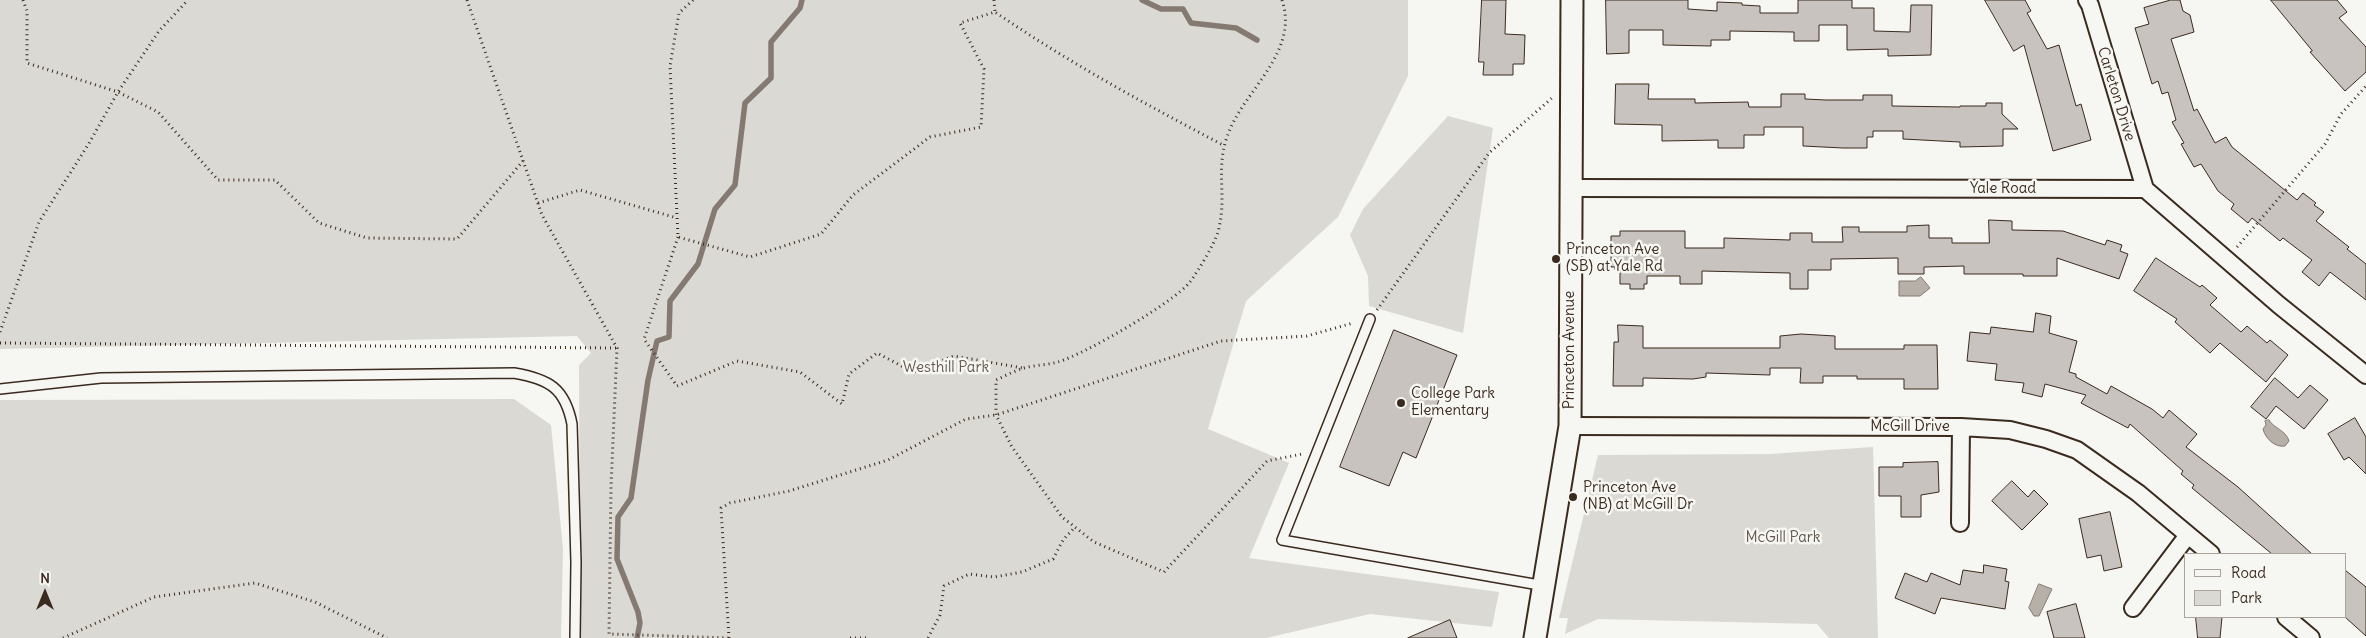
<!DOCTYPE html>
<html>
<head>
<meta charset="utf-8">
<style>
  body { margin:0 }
  #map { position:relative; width:2366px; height:638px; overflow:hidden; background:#f6f6f2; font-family:Delius,sans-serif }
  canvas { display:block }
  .legend { position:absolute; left:2184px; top:553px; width:162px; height:65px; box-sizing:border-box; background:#f6f6f2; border:1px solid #aba49d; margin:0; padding:6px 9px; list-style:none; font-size:15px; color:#3b2a1e }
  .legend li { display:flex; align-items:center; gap:10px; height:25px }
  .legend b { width:25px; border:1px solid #aba49d }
  .north { position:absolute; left:20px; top:568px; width:50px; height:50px; -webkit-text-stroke:4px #f6f6f2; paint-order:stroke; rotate:0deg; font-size:14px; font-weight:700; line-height:20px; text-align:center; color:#3b2a1e }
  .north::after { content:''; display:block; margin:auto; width:18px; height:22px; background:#3b2a1e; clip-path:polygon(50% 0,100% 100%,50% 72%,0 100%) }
</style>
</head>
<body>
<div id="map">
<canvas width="2366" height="638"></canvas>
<ul class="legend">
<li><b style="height:6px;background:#f6f6f2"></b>Road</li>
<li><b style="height:14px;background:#dad9d3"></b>Park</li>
</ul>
<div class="north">N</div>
</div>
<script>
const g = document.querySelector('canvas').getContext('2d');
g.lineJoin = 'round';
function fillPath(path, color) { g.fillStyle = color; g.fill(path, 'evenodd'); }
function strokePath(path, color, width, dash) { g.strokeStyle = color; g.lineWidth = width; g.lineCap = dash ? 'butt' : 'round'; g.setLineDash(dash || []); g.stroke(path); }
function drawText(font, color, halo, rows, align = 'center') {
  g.font = font + ' Delius,sans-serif'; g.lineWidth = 5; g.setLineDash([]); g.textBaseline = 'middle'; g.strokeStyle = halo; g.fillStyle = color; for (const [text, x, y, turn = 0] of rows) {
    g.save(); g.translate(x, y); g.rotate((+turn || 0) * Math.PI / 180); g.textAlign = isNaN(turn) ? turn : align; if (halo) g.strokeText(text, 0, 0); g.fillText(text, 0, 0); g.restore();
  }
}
fillPath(new Path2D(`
  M0,0h1408v76l-70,141 -92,84 -38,128 81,34 -40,95 250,34 -7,35 -122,-13 -104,24h-686l-1,-273 12,-12 -14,-17 -577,13z
  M1448,116l45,12 -30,205 -94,-27 -1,-30 -18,-41 13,-26z
  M514,399l37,26 12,124 -2,89h-561v-238z
  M1873,447l5,191h-49l-12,-14 -219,-5 -33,15 3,-16h-9l39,-163 172,-1z`), '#dad9d3');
const water = new Path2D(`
  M1921,277l9,11 -10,8h-21v-15h16z
  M2269,420c4,8 17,10 20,21l-4,5c-10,2 -20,-8 -22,-17l3,-4 -1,-4z
  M2039,584l13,5 -13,27h-5l-5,-8z`);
fillPath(water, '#b6b0a9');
strokePath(water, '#857a71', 1);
strokePath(new Path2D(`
  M1142,0l19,9h22l8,14 45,5 21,12
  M637,638l3,-15 -2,-11 -21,-53 1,-42 13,-19 17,-118 9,-39 12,-4 1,-36 28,-37 17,-55 20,-24 10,-82 26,-25v-36l29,-34 2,-8`), '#857a71', 5.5);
const building = new Path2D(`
  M1482,0h24l-1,34 20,1 -1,29h-11v11h-30l1,-13h-5z
  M1606,0h82v9l29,2v-9l25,1v2l18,1v7h38v-13h54v8h22v23l36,1 1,-27h21l-1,50 -43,1v-7l-41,1v-25h-28v16h-25v-9l-64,-1v9h-19v6l-48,-1v-15h-34v23l-22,1z
  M1985,0h40l6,11 -4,2 20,36 12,-4 17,61 5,-2 10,36 -38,11 -29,-106 -10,6z
  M2171,0h9l3,11 7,4 4,17 -23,7 23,72 3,-2 18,34 11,-6 6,10 65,53 6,-7 13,10 -2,2 10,7 -8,9 33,26 -2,2 19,15v36l-36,-28 -11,14 -17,-14 10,-12 -29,-22 -3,3 -28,-23 -4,5 -17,-14 3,-5 -16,-13 -17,-27 -7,3 -13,-23 3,-1 -12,-21 4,-2 -8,-28 -6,2 -4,-13 -6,3 -17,-56 14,-4 -5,-16z
  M2271,0h66l10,12 -8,6 27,29v25l-21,19 -35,-39 2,-1z
  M1616,84h33l-1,15h47v4l53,-1 1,5h32v-13h24v5l21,1h37v-5h29v11l68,1v-1h26v-3h16v11l16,15h-15v17l-43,1v-5l-57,-3v-8h-30v6h-6v11h-24l-40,-2v-19h-39v8h-20v13h-26v-8l-56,1v-16l-47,-1z
  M1989,220l23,1v9l51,1 42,14 2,-5 15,5 -2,6 8,3 -9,25 -62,-21v18h-34v-2h-59v-8l-40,1v7h-26v-16l-67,1v11h-23v19h-18v-16l-88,-2v13h-22v-8h-33v8h-3v5h-14v-5h-10v-14h-5v-3h-4v-31h9v-5h65v17h39v-10l66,2v-7h22v9h31l-1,-15h17v5h48v-6l22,-1v13h23v5h37z
  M2156,258l44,29 2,-2 15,13 -7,7 31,27 6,-6 20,17 3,-3 18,15 -22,27 -46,-39 -10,10 -35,-31 2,-3 -43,-28z
  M2036,313l15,3 -2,17 28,8 -8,31 7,2v3l31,17 4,-8 41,23 11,9 6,-8 28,24 -11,13 52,40 74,67h-40l-80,-66 2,-3 -13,-11 2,-3 -53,-47 -2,4 -47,-25 5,-8 -41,-11 -3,13 -20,-5 2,-9 -29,-3 2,-16 -30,-3 3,-29 20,2 1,-7 42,5z
  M1618,325l25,1v22h137v-12l21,-2 34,2v13h69v-4h33l1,44h-34v-10h-47v-3h-34v7h-23l1,-15h-31v7l-64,-2v4l-13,2 -50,-1v8h-30l1,-44h4z
  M1394,330l63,25 -41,103 -13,-6 -14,34 -49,-19z
  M2275,378l23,20 12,-13 18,15 -24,29 -28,-23 -10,13 -15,-12z
  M2355,418l11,19v37l-17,-17 -5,3 -16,-26z
  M1938,462l1,30 -18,3v22h-20v-21h-22v-29h24v-4z
  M2012,481l16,16 6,-7 14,14 -26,26 -30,-29z
  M2110,512l12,55 -18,4 -3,-16 -14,3 -8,-39z
  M1984,565l23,4 -2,12 4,1 -4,27 -64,-11 -6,16 -40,-16 10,-25 22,9 4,-9 29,12 3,-15 20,3z
  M2345,570l21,17v49l-21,-19z
  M2076,604l9,34h-31l-7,-26z
  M2196,617h26l-2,21h-22z
  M1450,620l7,18h-49z`);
fillPath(building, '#c8c3be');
strokePath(building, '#3b2a1e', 1);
const service = new Path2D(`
  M1370,319l-88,221 263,46
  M0,389l101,-11 413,-5c35,6 51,15 58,51l4,138 -1,76`);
const minor = new Path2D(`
  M2087,0l3,5 55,184
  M1572,188l573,1 134,116 87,70
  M1570,426l391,1 49,3 36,9 31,11 61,43 73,61
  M1960,523l1,-96
  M2133,608l55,-73
  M2286,617l25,21`);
const tertiary = new Path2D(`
  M1535,638l35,-212 2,-426`);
strokePath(service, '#3b2a1e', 12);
strokePath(minor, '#3b2a1e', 20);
strokePath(tertiary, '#3b2a1e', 25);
strokePath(new Path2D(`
  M23,0l4,11v52l91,29 40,20 60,68h57l44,43 48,15 90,1 66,-78
  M467,0l75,215 75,133 -6,139 -2,147 120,4
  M693,0l-14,13 -9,53 8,171 72,20 71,-23 32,-39 77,-58 51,-10 3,-58 -24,-46 35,-11c73,50 150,92 228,133
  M994,0l1,12
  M1282,0c16,47 -28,83 -48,121 -23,43 -5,70 -16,111 -4,13 -20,39 -28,50 -17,21 -105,72 -132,80 -11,3 -23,3 -34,6 -10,3 -19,8 -28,12v35l16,32 50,70 32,25 70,30 103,-111 35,-7
  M538,203l42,-13 97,28
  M678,237l-34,102 33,47 60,-25 63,11 42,32 7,-30 28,-21 36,19 41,-16 69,12
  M2237,247l88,-103 16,-30 25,-28
  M1377,310l112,-157 63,-55
  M0,332l39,-110 49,-77 30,-53 41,-61 29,-31
  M0,343l616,5
  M63,638l91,-41 101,-14 60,19 72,36
  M729,638l-8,-130 9,-5 59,-12 99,-31 78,-41 30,-4 225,-74 86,-5 46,-13
  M850,638h19
  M928,638l12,-23 4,-29 25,-12 25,3 28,-5 31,-13 10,-19 12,-13`), '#3b2a1e', 3, [1, 4]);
strokePath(service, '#f6f6f2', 9);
strokePath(minor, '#f6f6f2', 16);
strokePath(tertiary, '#f6f6f2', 21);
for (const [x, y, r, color] of [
  [1556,259,5,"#3b2a1e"],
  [1401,403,5,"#3b2a1e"],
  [1573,497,5,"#3b2a1e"]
]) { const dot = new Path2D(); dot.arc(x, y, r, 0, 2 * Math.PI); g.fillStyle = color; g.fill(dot); strokePath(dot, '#f6f6f2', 2); }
drawText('15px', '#3b2a1e', '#f6f6f2', [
  ["Carleton Drive",2116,94,73],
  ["Yale Road",2003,189],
  ["Princeton Avenue",1570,350,-90],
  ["McGill Drive",1910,427]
]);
drawText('15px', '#3b2a1e', '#f6f6f2', [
  ["Princeton Ave",1566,250],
  ["(SB) at Yale Rd",1566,267],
  ["College Park",1411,394],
  ["Elementary",1411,411],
  ["Princeton Ave",1583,488],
  ["(NB) at McGill Dr",1583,505]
], 'left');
drawText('15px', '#63564b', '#f6f6f2', [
  ["Westhill Park",946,368],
  ["McGill Park",1783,538]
]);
</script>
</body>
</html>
